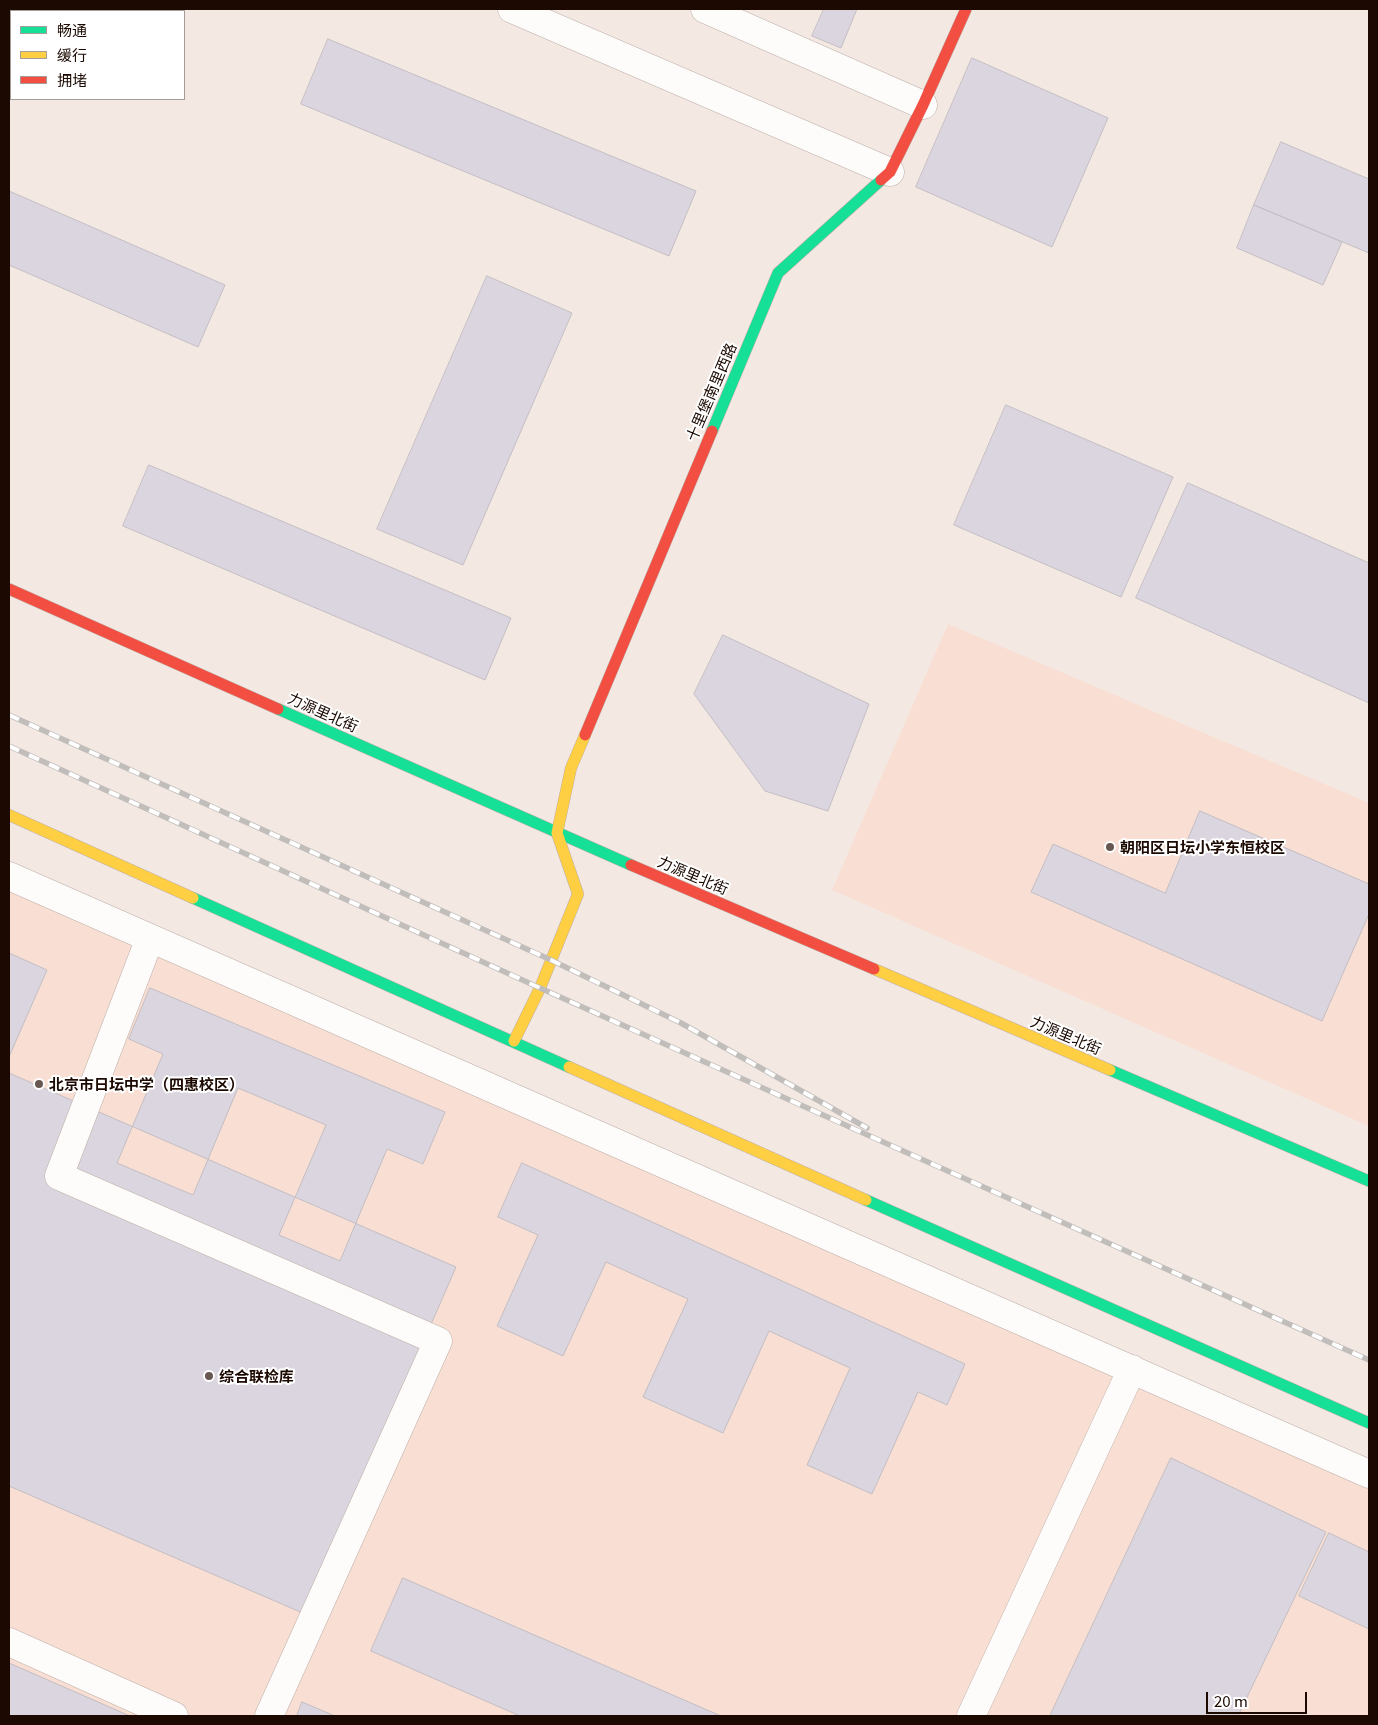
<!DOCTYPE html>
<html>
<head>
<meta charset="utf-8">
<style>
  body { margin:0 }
  #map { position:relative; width:1378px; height:1725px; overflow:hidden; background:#f3e8e2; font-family:Georgia,"Noto Sans SC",serif }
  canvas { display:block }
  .frame { position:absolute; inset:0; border:10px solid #1b0902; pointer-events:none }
  .legend { position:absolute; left:10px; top:10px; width:175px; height:90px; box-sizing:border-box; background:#fff; border:1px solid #a49d9a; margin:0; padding:6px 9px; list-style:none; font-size:15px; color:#1b0902 }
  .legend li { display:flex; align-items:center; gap:10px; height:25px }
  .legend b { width:25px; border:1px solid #a49d9a }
  .scale { position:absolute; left:1206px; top:1692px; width:101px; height:22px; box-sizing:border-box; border:2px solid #1b0902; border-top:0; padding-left:6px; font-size:15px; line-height:18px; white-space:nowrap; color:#1b0902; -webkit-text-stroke:4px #fff; paint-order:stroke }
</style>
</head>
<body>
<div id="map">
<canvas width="1378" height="1725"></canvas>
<div class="frame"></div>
<ul class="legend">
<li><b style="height:6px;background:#16e098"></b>畅通</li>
<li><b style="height:6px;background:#ffcf43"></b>缓行</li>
<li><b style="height:6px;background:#f24e42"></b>拥堵</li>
</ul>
<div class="scale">20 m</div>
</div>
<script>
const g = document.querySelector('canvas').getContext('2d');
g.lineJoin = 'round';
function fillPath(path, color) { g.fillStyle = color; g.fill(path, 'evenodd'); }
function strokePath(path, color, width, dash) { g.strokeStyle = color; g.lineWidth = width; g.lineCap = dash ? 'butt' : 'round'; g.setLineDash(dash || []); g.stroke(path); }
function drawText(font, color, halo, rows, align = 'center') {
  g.font = font + ' Georgia,"Noto Sans SC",serif'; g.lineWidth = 4; g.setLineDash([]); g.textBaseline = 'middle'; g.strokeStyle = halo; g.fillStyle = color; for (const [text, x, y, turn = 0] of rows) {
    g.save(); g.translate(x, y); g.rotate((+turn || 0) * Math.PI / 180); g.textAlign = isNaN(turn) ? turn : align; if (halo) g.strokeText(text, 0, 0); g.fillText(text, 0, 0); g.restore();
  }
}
fillPath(new Path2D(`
  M948,624l421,179v323l-537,-236z
  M9,884l1360,598v234h-1306l-54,-24z`), '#f9dfd3');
const building = new Path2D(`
  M824,9h33l-16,39 -29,-12z
  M328,39l368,152 -27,65 -368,-152z
  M972,58l136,60 -56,129 -136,-60z
  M1281,142l88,37v74l-115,-48z
  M9,191l216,94 -27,62 -189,-82z
  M1254,205l88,37 -19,43 -86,-37z
  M487,276l85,37 -109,252 -86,-36z
  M1006,405l167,72 -52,120 -167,-72z
  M149,465l362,153 -26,62 -362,-154z
  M1188,483l181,80v140l-233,-105z
  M723,635l146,69 -41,107 -63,-20 -71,-97z
  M1200,811l169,73v30l-47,107 -291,-129 22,-48 112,49z
  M9,953l38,17 -38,87z
  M150,988l295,124 -22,52 -36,-15 -47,112 -61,-26 47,-110 -88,-37 -45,107 -76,-32 46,-109 -34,-15z
  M9,1073l447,194 -151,347 -296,-128z
  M522,1163l443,201 -18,41 -29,-13 -46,102 -65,-29 43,-97 -81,-37 -46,102 -80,-36 45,-98 -82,-37 -43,94 -66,-30 41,-91 -40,-18z
  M1171,1458l155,74 -88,184h-188z
  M1329,1533l40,19v77l-70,-33z
  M403,1578l318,138h-201l-149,-65z
  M9,1663l121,53h-121z
  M302,1702l33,14h-38z`);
fillPath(building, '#dbd5df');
strokePath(building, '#c3bec4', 1);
const street = new Path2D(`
  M512,9l378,163
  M705,9l218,96
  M9,876l1360,598
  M150,938l-91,238 379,165 -169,375
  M9,1642l165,74
  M971,1716l161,-347`);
const fast = new Path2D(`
  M712,431l66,-158 103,-93
  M278,709l353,156
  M193,898l376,169
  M1110,1070l259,111
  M866,1200l503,223`);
const slow = new Path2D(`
  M9,815l184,83
  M874,969l236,101
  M514,1041l26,-53 38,-94 -21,-61 14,-65 14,-33
  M569,1067l297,133`);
const jam = new Path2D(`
  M881,180l9,-8 33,-67 43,-96
  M9,589l269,120
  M585,735l127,-304
  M631,865l243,104`);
strokePath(street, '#bdaea7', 29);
strokePath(fast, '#bdaea7', 12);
strokePath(slow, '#bdaea7', 12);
strokePath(jam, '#bdaea7', 12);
strokePath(street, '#fdfcfb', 28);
strokePath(fast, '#16e098', 11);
strokePath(slow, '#ffcf43', 11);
strokePath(jam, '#f24e42', 11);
const rail = new Path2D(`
  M9,715l542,245 130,63 186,105
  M9,746l531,242 829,372`);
strokePath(rail, '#c0bdbb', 5.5);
strokePath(rail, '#fff', 4, [11]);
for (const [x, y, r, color] of [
  [1110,847,5,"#675750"],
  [39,1084,5,"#675750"],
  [209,1376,5,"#675750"]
]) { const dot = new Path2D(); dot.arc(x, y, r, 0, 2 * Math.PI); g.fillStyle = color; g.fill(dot); strokePath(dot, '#fff', 2); }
drawText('15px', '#1b0902', '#fff', [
  ["十里堡南里西路",711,392,-67],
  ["力源里北街",323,712,24],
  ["力源里北街",693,875,23],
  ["力源里北街",1066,1035,23]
]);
drawText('bold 15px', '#1b0902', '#fff', [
  ["朝阳区日坛小学东恒校区",1120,847],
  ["北京市日坛中学（四惠校区）",49,1084],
  ["综合联检库",219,1376]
], 'left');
</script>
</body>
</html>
